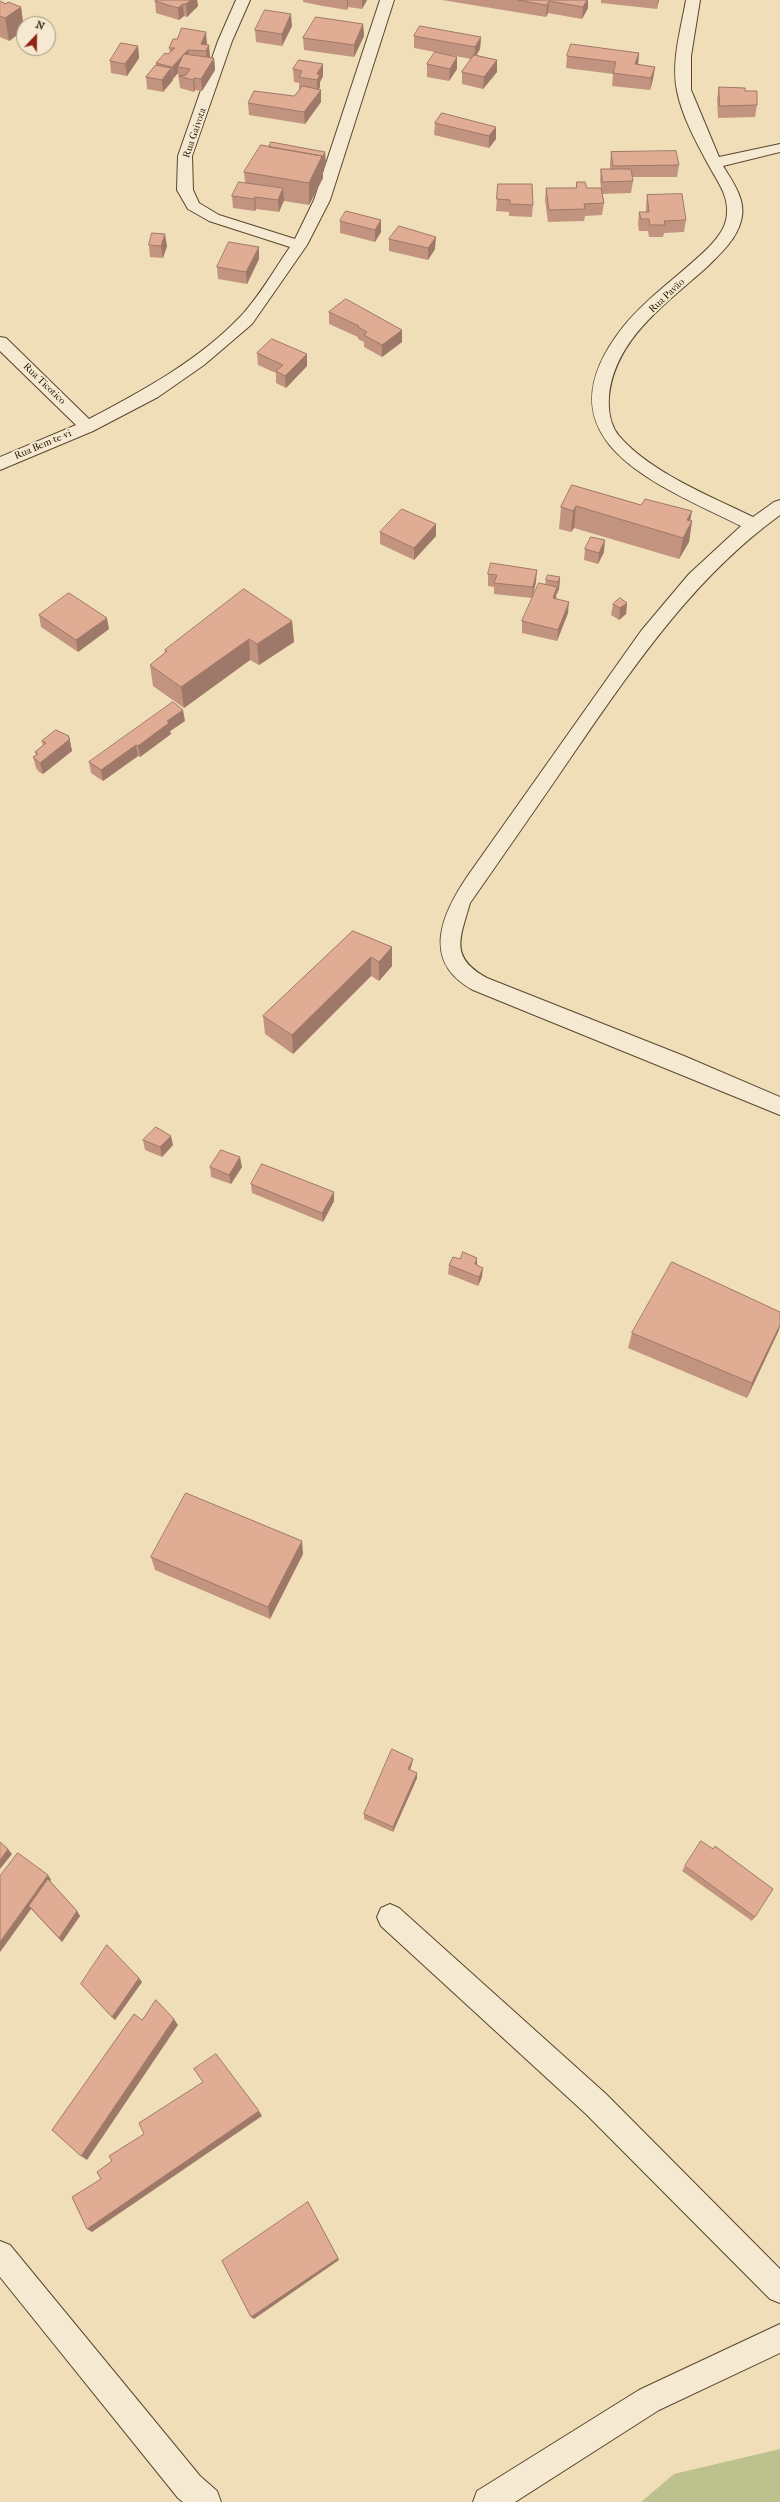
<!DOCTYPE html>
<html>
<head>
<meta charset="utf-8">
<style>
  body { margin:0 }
  #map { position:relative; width:780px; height:2502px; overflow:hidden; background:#f0deb8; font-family:"IM FELL French Canon",serif }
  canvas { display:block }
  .north { position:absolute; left:16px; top:16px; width:40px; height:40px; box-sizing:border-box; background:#f5ead1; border:1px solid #a3947e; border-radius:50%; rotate:22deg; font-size:11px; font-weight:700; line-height:16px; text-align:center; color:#271401 }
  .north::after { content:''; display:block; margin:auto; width:14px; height:18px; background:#8f2418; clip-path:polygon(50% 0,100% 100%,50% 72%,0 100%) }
</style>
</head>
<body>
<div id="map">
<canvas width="780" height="2502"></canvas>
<div class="north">N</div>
</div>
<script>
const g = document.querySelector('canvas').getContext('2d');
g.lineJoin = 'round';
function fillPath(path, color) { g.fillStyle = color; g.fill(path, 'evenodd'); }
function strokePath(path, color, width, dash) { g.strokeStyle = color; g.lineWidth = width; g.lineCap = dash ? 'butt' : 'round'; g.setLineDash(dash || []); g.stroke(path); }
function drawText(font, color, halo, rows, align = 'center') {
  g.font = font + ' "IM FELL French Canon",serif'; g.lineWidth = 4; g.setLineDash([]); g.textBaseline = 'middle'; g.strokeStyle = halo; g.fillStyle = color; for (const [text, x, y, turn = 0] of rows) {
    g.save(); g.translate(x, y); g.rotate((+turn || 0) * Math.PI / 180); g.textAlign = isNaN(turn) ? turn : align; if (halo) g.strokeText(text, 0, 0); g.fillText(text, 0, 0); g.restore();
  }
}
fillPath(new Path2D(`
  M780,2449v53h-139l33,-28z`), '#bcc18d');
const street = new Path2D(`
  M236,0h14l-18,41 -40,115 1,34 6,13 20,12 76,24 19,-39 66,-200h14l-64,200 -23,45 -55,79 -48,41 -46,32 -65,34 -93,39v-13l76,-32 -76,-74v-14l6,1 83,81c53,-28 109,-58 151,-102 19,-20 34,-47 50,-70l-81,-26 -21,-12 -11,-19 1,-34 40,-115z
  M686,0h14l-9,56v34l28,67 61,-13v8l-57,14c10,16 24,35 18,55 -5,19 -21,33 -34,46 -40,36 -92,71 -98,129 -1,13 1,29 10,40 31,36 91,60 134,81l21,-15 6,-2v15c-84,61 -141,144 -200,229 -36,53 -73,106 -110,159 -10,36 -21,54 17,75l197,78 96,41v18l-307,-125c-53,-29 -31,-77 -4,-116l172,-243 48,-57 52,-48c-84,-42 -207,-86 -118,-199 24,-30 59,-53 87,-81 9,-10 17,-20 17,-34 1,-18 -11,-33 -19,-48 -12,-22 -26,-48 -31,-73 -6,-30 4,-62 9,-91z
  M390,1904l9,4 207,186 174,175v34l-10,-4 -184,-185 -205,-188 -4,-9 4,-9z
  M0,2241l10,4 190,231 17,15 4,11h-38l-5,-4 -178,-221z
  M780,2324v29l-121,57 -144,92h-42l4,-11 162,-101z`);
strokePath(street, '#59462f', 2);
fillPath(street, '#f5ead1');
fillPath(new Path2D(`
  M197,0l1,6 -11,11 -3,-1 -5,4 -23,-7 -1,-12z
  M303,0h64l-5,9 -14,-2 -1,3 -24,-4 -20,-4z
  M442,0h146v8l-6,11 -34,-6 -2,4z
  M601,0h58l-2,9 -56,-6z
  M0,1l6,3 15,3 3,23 -15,11 -9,-4z
  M363,24l1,12 -10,21 -50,-7 -1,-12z
  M292,26l-10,20 -26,-4 -1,-12z
  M414,36l67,1 -1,12 -3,6 20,5v12l-14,17 -21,-5v-12l9,-13 -57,-11z
  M207,44l3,13 4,1 1,12 -13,21 -7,-1 -1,2 -14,-4 -2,-15 -6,6 1,1 -10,12 -16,-3 -1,-12 10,-12v-2l14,-10 -1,-5z
  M138,46l1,12 -12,18 -16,-3 -1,-12z
  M639,53l-1,12 17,2 -2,12 -3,11 -38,-4 1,-12 -47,-6 1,-12z
  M457,57v12l-8,12 -22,-4v-13z
  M323,64v12l-3,6v5l-1,2 2,13 -16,22 -56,-9 -1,-12 46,-7 6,-7h-1v-6l-5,-1 -1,-13z
  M719,87l26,4 12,14 -2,12 -37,1 -1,-19z
  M442,113l54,26 -7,9 -55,-13 1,-12z
  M611,152l68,13 -2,12h-45l1,4 -2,12 -29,1 2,9 -2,12 -17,1 -1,5 -36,1 -3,-22 1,-12h55l-1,-7 1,-12h9v-5z
  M326,164l-3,6v8l-14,27 -25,-4 -5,11 -23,-3 -1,2 -22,-3 -1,-12 13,-13 -1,-11z
  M498,184l35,21 -1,12 -23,-1v-4l-13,-1z
  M647,195l39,25 -2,12 -20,1 -1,4h-14l-1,-6h-9l-1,-7 1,-12h7v-5z
  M381,220v12l-6,10 -35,-9v-12z
  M389,239l46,10 -7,11 -39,-9z
  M149,245l18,1 -4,12 -13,-1z
  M259,259l-12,25 -29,-5 -1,-12z
  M329,312l73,18v12l-20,15 -18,-10v-5l-6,-3v-2l-29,-13z
  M257,353l50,13 -21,22 -10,-5v-10l-18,-8z
  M572,485l69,20 51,6 -2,9 2,1 -3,21 -10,17 -105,-31 -3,4 -12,-3 2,-22z
  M436,524v12l-22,24 -34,-16v-12z
  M585,549l19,3 -6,12 -14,-4z
  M488,574l48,8 -4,16 -38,-4v-7l-6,-1z
  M560,577l-1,12 -2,5h-1v4l12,15 -11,28 -35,-8v-12l23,-37 1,-4z
  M627,603l-1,11 -7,6 -8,-5 2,-11z
  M39,615l70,14 -31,23 -37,-25z
  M292,621l2,21 -35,23 -9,-5 -66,48 -31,-22 -3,-21 15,-12v-3z
  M185,721l-15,10 1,3 -31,23 -2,-1 -35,25 -12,-8 -2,-11z
  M69,736l3,15 -29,23 -4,-2 -3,-4 -3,-11 3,-2 -1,-3 8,-6 -1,-5z
  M353,931l39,16v19l-13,15 -8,-5 -78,78 -28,-20 -2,-18z
  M143,1140l30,5 -11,12 -17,-7z
  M210,1167h32l-11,17 -20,-7z
  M251,1184l83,17 -11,21 -71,-29z
  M477,1258v7l5,12 -4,9 -30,-12 1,-9 11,-6z
  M779,1330l-32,68 -119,-50 4,-15z
  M303,1554l-33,65 -115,-49 -4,-13z
  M412,1764l-2,6 7,8 -24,54 -29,-13v-5z
  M685,1866l70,51 -3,4 -70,-50z
  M48,1875l3,5 -1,1 27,30 3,5 -18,26 -31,-33 -31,43z
  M142,1982l-27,38 -34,-36z`), '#c2947f');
fillPath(new Path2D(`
  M191,0h6l1,6 -11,11 -1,-13z
  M347,0h1v7l-1,3z
  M362,0h5l-5,9z
  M587,0h1v8l-6,11 1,-12z
  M658,0h1l-2,9z
  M549,1l-1,12 -2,4 1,-12z
  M183,4l1,12 -5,4 -1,-12z
  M21,7l3,23 -15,11 -4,-23z
  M291,14l1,12 -10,20v-12z
  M363,24l1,12 -10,21v-12z
  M206,32l1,12 -3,7 -3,-7z
  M481,37l-1,12 -6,10 1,-12z
  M209,45l1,12 -3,6 -1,-12z
  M138,46l1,12 -12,18 -2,-12z
  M188,50l1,13 -11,4v6l-5,6 -1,-12z
  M639,53l-1,12 -4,12 1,-13z
  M457,57v12l-8,12 1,-12z
  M214,58l1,12 -13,21 -1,-12z
  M497,60v12l-14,17 1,-12z
  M323,64v12l-3,6v5l-3,5v-18z
  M655,67l-2,12 -3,11 1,-12z
  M171,68l2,12 -10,12 -1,-12z
  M194,78l1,12 -1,2 -1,-12z
  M321,90v12l-16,22 -1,-12z
  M496,127v12l-7,9v-12z
  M325,152l1,12 -3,6v8l-14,27v-22l13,-27z
  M283,188l1,12 -5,12 -1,-12z
  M255,197l1,12 -1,2 -1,-12z
  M381,220v12l-6,10v-12z
  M165,234l2,12 -4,12 -2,-12z
  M436,237l-1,12 -7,11v-12z
  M259,247v12l-12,25 -1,-12z
  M402,330v12l-20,15v-12z
  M307,354v12l-21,22 -1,-12z
  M576,506l-2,22 -3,4 2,-21z
  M692,511l-3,16 3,-6 -3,21 -10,17 4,-21 4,-18z
  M436,524v12l-22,24v-12z
  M605,540l-1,12 -6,12 1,-11z
  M537,570l-1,12 -4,16 1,-11z
  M560,577l-1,12 -2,5 1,-12z
  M557,587l-1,12 -3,-1z
  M569,602l-1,11 -11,28 1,-11z
  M627,603l-1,11 -7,6 1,-12z
  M107,618l2,11 -31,23 -2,-12z
  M292,621l2,21 -35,23 -2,-21z
  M249,639l1,21 -66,48 -3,-21z
  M183,710l2,11 -15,10 1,3 -31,23 -2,-11 29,-25z
  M69,736l3,15 -29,23 -3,-11z
  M136,745l2,11 -35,25 -2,-11z
  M392,947v19l-13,15v-19z
  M371,957v19l-78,78 -1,-19z
  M171,1136l2,9 -11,12 -2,-10z
  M240,1157l2,10 -11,17 -2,-9z
  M334,1192v9l-11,21 -1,-9z
  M477,1258v9l-2,-3z
  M483,1268l-1,9 -4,9 1,-9z
  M780,1325l-1,5 -32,68 5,-15z
  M302,1541l1,13 -33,65 -2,-12z
  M413,1759l-1,5 -4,11v-6z
  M417,1773v5l-24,54v-5z
  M8,1849l4,5 -12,15v-9z
  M48,1875l3,5 -20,28 -2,-2 2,3 -31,43v-10z
  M77,1911l3,5 -18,26 -3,-4z
  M139,1978l3,4 -27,38 -3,-3z
  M174,2019l4,6 -91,135 -6,-4z
  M259,2111l3,5 -170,116 -5,-3z
  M338,2258l1,2 -85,59 -3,-2z`), '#9e7868');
const building = new Path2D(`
  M156,0h35l-5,4h-3l-5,4 -23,-7z
  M518,0h69l-4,7 -34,-6 -2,4z
  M0,1l6,3 2,-2 13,5 -16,11 -5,-2z
  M265,10l26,4 -9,20 -27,-4z
  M316,17l47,7 -9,21 -51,-7z
  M420,26l61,11 -6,10 -61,-11z
  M182,28l24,4 -5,12 8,1 -3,6 -18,-1 -16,17 -16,-4 9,-10 3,1 7,-6h-6l4,-9h4z
  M121,43l17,3 -13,18 -15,-3z
  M571,44l68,9 -4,11 20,3 -4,11 -38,-5 3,-11 -49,-6z
  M435,52l22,5 -7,12 -23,-5z
  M184,54l30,4 -13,21 -7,-1 -1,2 -14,-4 7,-1 4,-6 -12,-2z
  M474,55l23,5 -13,17 -22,-5z
  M299,60l24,4 -6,10 3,1 -3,5 -18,-3 3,-6 -9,-2z
  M156,65l15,3 -9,12 -16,-3z
  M303,86l18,4 -17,22 -56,-9 6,-12 40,5z
  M719,87l26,1v3h12v14l-37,1z
  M442,113l54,14 -7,9 -54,-13z
  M271,142l54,10 -3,6v-2l-53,-9z
  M261,145l61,11 -13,27 -65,-11z
  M676,151l3,14 -66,1 -2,-14z
  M601,169h30l2,12 -30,1z
  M239,182l44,6 -5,12 -23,-3 -1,2 -22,-3z
  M577,182h8l2,6h14l3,15 -20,1 1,5 -36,1 -3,-22h30z
  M498,184h34l1,21 -23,-1v-4l-13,-1z
  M682,194l4,26 -22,1 1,4h-15l-1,-6h-8l-2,-7h10l-2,-17z
  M346,211l35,9 -6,10 -35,-9z
  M399,226l37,11 -8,11 -39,-9z
  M152,233l13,1 -4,12 -12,-1z
  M229,242l30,5 -13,25 -29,-5z
  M346,299l56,31 -20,15 -18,-10 3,-3 -9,-5 1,-1 -30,-14z
  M272,339l35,15 -22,22 -9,-5 7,-6 -26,-12z
  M572,485l69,20 4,-6 47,12 -5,9 5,1 -9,17 -107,-32 -3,5 -12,-4z
  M402,509l34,15 -22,24 -34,-16z
  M591,537l14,3 -6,13 -14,-4z
  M491,563l46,7 -4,17 -39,-4 3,-8 -9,-1z
  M548,575l12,2 -2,5 -12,-2z
  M539,583l18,4 -4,11 16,4 -11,28 -36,-9z
  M244,589l48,32 -35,23 -8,-5 -68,48 -31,-22 17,-14 -2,-1z
  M69,593l38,25 -31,22 -37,-25z
  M620,598l7,5 -7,5 -7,-4z
  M173,702l10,8 -16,11 2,2 -31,23 -2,-1 -35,25 -12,-8z
  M56,730l13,6 -1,1 2,2 -30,24 -7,-6 5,-3 -3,-2 11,-9 -4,-2z
  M353,931l39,16 -13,15 -8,-5 -79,78 -29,-19z
  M156,1127l15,9 -11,11 -17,-7z
  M221,1150l19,7 -11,18 -19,-8z
  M262,1164l72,28 -12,21 -71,-29z
  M463,1252l14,6 -2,6 8,4 -4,9 -30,-12 4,-8 7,2z
  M672,1262l108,50v13l-28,58 -120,-50z
  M186,1493l116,48 -34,66 -117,-50z
  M392,1749l21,10 -5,10 9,4 -24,54 -29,-13z
  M701,1841l12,8 2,-3 58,43 -18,28 -70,-51z
  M0,1842l8,7 -8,11z
  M18,1853l30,22 -48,67v-66z
  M48,1879l29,32 -18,27 -30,-32z
  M107,1945l32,33 -27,39 -31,-33z
  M156,2000l18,19 -93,137 -29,-26 82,-116 8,6z
  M216,2054l43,57 -172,118 -15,-32 29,-18 -4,-7 15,-11 -3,-5 35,-22 -5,-11 64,-41 -9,-13z
  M308,2202l30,56 -87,59 -29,-56z`);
fillPath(building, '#e1ac94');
strokePath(building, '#9e7868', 1);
drawText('10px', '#271401', '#f5ead1', [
  ["Rua Gaivota",195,133,-71],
  ["Rua Pavão",667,296,-43],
  ["Rua Ticotico",44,384,44],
  ["Rua Bem-te-vi",43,445,-23]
]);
</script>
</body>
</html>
